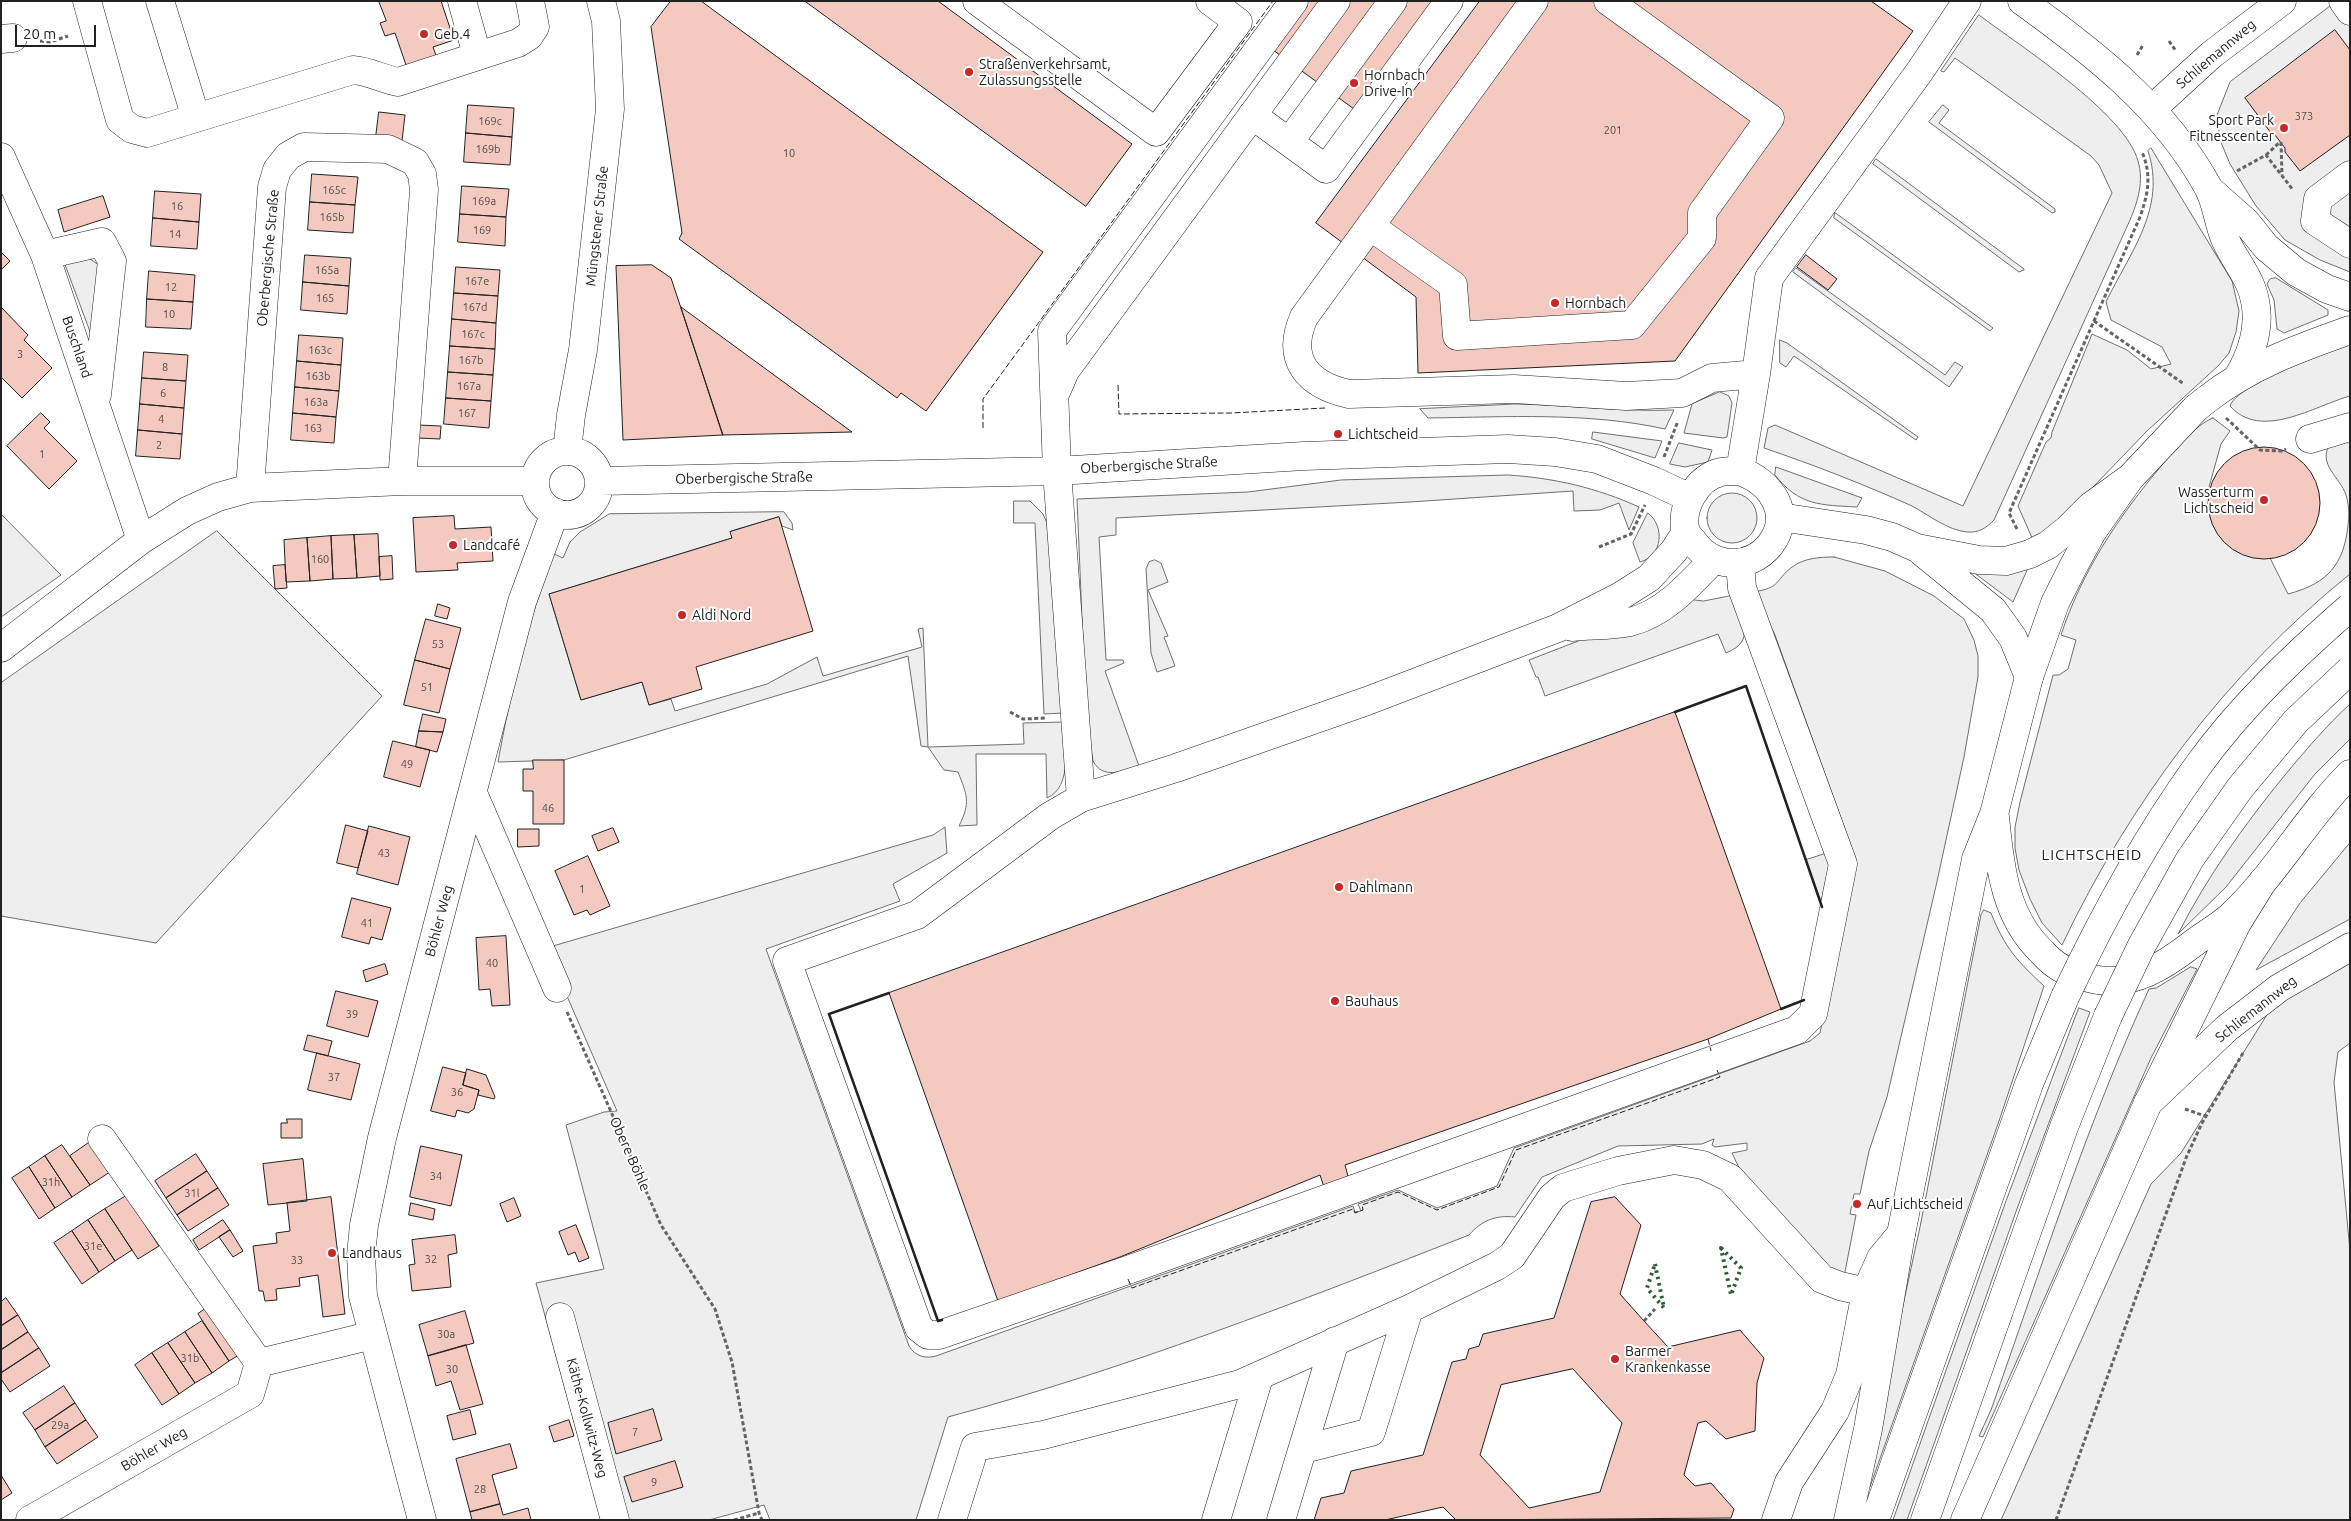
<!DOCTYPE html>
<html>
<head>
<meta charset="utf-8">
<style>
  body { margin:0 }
  #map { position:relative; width:2351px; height:1521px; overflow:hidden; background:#fff; font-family:Ubuntu,sans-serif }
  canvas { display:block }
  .frame { position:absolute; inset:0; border:2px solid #222; pointer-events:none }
  .scale { position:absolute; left:15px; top:25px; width:81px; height:22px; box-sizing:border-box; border:2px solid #222; border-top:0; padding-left:6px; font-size:15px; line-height:18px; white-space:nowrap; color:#222; -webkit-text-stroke:4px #fff; paint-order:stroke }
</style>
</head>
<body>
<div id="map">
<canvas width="2351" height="1521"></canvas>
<div class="frame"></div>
<div class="scale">20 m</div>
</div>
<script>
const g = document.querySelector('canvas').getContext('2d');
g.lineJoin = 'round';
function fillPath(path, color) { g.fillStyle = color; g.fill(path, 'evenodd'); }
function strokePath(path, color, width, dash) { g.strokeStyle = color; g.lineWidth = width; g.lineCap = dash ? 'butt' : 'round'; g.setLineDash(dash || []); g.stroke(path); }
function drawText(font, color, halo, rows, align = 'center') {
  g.font = font + ' Ubuntu,sans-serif'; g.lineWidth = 4; g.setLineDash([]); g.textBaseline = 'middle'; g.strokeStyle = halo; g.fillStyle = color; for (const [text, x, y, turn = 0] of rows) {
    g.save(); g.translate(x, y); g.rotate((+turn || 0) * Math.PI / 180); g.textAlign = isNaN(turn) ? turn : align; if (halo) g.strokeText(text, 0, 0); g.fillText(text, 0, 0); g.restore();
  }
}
const green = new Path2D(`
  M2337,1h13v271l-30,-12 -35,-20 -29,-34 -26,-42 -10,-24 -3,-25 13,-33z
  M1979,15c41,31 146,98 159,146 6,20 0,40 -8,59l-136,300c-8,8 -15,13 -27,12 -20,-2 -38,-17 -55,-26 -49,-22 -98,-41 -148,-58l4,-20 7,-3 188,81 149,-313 -13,-28 -8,-9 -136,-98 -11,14 -3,-1z
  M1943,105l6,5 -10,13 116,86v3l-3,1 -123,-91z
  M2151,148l81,133 7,30 -3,21 -7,21 -11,13 -71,65 -81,84 -33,25 -15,-34 28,-64 5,-4 1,-6 40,-98 35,16 24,19 20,-5 -9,-17 -51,-27 -5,-18c24,-50 61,-94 42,-151z
  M1876,159l148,110v1l-5,2 -146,-108z
  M1835,213l2,1 156,114 -3,3 -156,-113z
  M84,255l15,10 -1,88 -34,-91z
  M1796,268l149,107 10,-13 8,5 -14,20 -156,-115z
  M2276,278l52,32v5l-44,18 -7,-4 -3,-29 -7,-16 3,-5z
  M1780,340l7,3 131,94 -2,3 -122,-84 -8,11 -6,-4z
  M2350,345v51c-36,10 -89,45 -120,10 6,-21 98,-54 120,-61z
  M1720,392l9,4 3,7 -5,34 -4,1 -39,-5 8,-29z
  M1515,404c53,1 106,8 159,6l-9,19c-77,-17 -158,-12 -237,-11l-8,-9z
  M2213,418l17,13 -9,13 -12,43 23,33 28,18 28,56c34,-9 53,-24 59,-61 2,-13 3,-25 -1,-38 -6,-18 -29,-31 -16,-51l20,-6v136c-124,100 -220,228 -288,371l-20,-22 -12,-24 -11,-29 -4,-22v-21l5,-25 33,-127h6l9,-6 8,-29 -15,-5c21,-64 58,-119 101,-170 13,-15 33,-40 51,-47z
  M1593,432l69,9 -7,17 -63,-19z
  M1679,443l33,7 -4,12 -23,5 -15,-3z
  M1776,467l86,31 -5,9c-36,-2 -58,-1 -82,-32z
  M1508,475c47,3 89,13 131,32l-10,23 -10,-27 -19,7 -26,1 -1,-20 -163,11 -294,16v17l-17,2 7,123h17l1,3 -19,8 34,95c-17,5 -36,14 -46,-5l-7,-46 -9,-216 171,-7 93,-12z
  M1707 518a25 25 0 1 1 50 0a25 25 0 1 1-50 0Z
  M1014,501h16l13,13 4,9 17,190 -20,1 -9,-191h-21z
  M784,512l8,11 1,7 -11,-4 -3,-9 -48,14 1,7 -183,56 32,106 61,-18 7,23 22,-6 4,12 92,-27 50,-27 6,19 99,-29 -4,-18 5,-1 5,119 96,-3 -1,-21 41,-1c1,21 9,65 -17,76l-1,-44h-70l1,71 -18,1c12,-24 8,-31 -1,-54l-14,-2 -16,-23 -7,-1 -13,-90 -344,104 -66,2c13,-72 29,-139 56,-208l9,4 7,-16 10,-10 29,-18z
  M1648,513c17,13 15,43 -8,49l-7,-19z
  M1,514l60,61 -60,42z
  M217,531l165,165 -226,247 -155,-27v-233z
  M1834,557l51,14 49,25 30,23 10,21 4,16v21l-14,80 -28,129 -49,211 -18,54 -9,43h-6l-4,20 6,1 -12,62h-6l-94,-99 -12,-25 15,-3v-7l-32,4 -3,-2 2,-6 -12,5 -84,2 -76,31 -27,40c-19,-2 -33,3 -46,18 -171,67 -343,134 -521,182l-32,103h-146l-6,-15 -55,15h-108l-65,-237 68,-14 -38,-144 38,-13 13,-1 -71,-163 387,-113 12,-8 2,26 -54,31 7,17 -134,48 143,397c6,10 16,13 27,10l417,-150 2,6 6,-1 -3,-7 40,-14 39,18 60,-22 17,-38 296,-107 10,-8 34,-162 -2,-22 -77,-214 -21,-43c28,-5 20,-11 38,-25 12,-9 28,-10 42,-10z
  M1155,560l6,3 7,19 -20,8 20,46 -4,1 11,29 -18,6 -6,-19 -5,-84 3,-7z
  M2028,568l-15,34 -40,-30z
  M1731,596c9,25 27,44 -5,57l-8,-19 -173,62 -7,-19h-2l-7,-17 158,-61 16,2z
  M2350,704v35l-35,35 -89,113 -48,47c29,-57 66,-109 107,-159 20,-24 41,-49 65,-71z
  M2350,843v76l-94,51 44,-67z
  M1825,854l4,11 -8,37 -15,-42z
  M1984,910l7,3c14,35 26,48 53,73l-45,135 -129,366 -6,-2 56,-258 61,-312z
  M2350,961v82l-12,9 -4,30 16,169v269h-349l150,-336 30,-31 92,-148z
  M2191,967l6,2 -46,89 -168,379 -4,-1 12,-26c50,-141 95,-284 158,-421l7,-1z
  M2079,1008l11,4 -72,194 -111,314h-14l113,-319z`);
fillPath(green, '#eee');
strokePath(green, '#6f6f6f', 1);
const building = new Path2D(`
  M379,1h62l13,39 -21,7 4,11 -30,10 -12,-35 -10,3 -5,-13 6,-2z
  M671,1h30l342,251 -117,159 -25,-18 -4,5 -218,-159 3,-6 -31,-206z
  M805,1h133l194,143 -46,62z
  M1309,1h141l-85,116 -92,-67z
  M1480,1h391l42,30 -238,330 -257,12 -2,-76 -100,-74z
  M2335,30l15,20v85l-50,36 -15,-19v-4l-10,-13 -4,-2 -26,-35z
  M468,105l46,3 -2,29 -46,-4z
  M379,112l26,3 -3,26 -26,-4z
  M466,133l46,4 -2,28 -46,-3z
  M312,174l46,3 -3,28 -45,-3z
  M462,186l47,3 -3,28 -46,-3z
  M155,191l46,3 -2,28 -46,-4z
  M103,196l7,21 -46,15 -6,-22z
  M310,202l45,3 -2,28 -45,-3z
  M460,214l46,3 -1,29 -47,-4z
  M153,218l46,4 -2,27 -46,-3z
  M1,252l9,9 -9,9z
  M305,255l46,3 -2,28 -46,-4z
  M1806,255l31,24 -9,11 -31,-23z
  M652,265l19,13 52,157 -100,5 -7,-174z
  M456,267l44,3 -2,26 -44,-3z
  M149,271l46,4 -2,27 -46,-3z
  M303,282l46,4 -2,28 -46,-4z
  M454,293l44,3 -2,27 -44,-4z
  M147,299l46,3 -2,27 -45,-2z
  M1,307l27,28 -4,5 28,28 -30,30 -21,-21z
  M681,307l171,125 -129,3z
  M452,319l44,4 -1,26 -45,-3z
  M299,335l44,3 -2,27 -44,-4z
  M450,346l45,3 -2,26 -45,-3z
  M144,352l44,3 -2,26 -44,-3z
  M297,361l44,4 -2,26 -44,-4z
  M448,372l45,3 -2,26 -45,-3z
  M142,378l44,3 -2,27 -44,-4z
  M295,387l44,4 -3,26 -43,-4z
  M446,398l45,3 -2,27 -45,-4z
  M140,404l44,4 -2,26 -44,-4z
  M41,413l9,9 -6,6 33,33 -28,28 -42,-43z
  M293,413l43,4 -2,26 -43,-3z
  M418,425l23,1 -1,13 -23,-1z
  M138,430l44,4 -2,25 -44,-3z
  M2208 503a56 56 0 1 1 112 0a56 56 0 1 1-112 0Z
  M454,516l1,13 36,-2 2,34 -36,2 1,7 -42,2 -3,-54z
  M779,517l34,114 -117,36 6,22 -53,16 -7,-23 -61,18 -32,-106 183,-56 -2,-6z
  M378,534l2,42 -23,2 -3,-43z
  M354,535l3,43 -24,1 -2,-43z
  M331,536l2,43 -23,2 -3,-43z
  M307,538l3,43 -24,1 -2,-42z
  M392,556l1,23 -13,1 -1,-23z
  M285,565l2,23 -12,1 -2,-23z
  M438,604l12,4 -3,11 -12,-3z
  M426,619l35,9 -11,41 -35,-9z
  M415,660l35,9 -11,44 -35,-8z
  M1675,712l106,297 -73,30 -363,126 6,22 -24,9 -7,-21 -200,82 -122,44 -109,-308z
  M423,714l23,5 -3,13 -24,-1z
  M419,731l24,1 -6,20 -21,-5z
  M393,741l37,9 -10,37 -36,-10z
  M533,760h31v64h-31v-33h-10v-22h10z
  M346,825l22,6 -10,37 -21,-5z
  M369,826l41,11 -12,48 -41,-11z
  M613,828l6,14 -21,9 -6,-15z
  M518,829h21v17l-21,1z
  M588,856l22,50 -20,9 -3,-5 -13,5 -19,-44z
  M352,898l39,10 -9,32 -11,-3 -2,7 -27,-7z
  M506,936l4,69 -18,1 -2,-17 -11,1 -3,-52z
  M385,964l3,10 -22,8 -3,-11z
  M336,991l42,10 -10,36 -41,-11z
  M308,1035l24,6 -4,15 -24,-6z
  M317,1053l43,11 -9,36 -43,-10z
  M443,1067l23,6 -3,12 16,5 -5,19 -6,4 -11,-3 -2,7 -24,-6z
  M467,1069l19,6 9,22 -1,2 -16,-4 1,-5 -16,-5z
  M287,1119h15v19h-21v-15h6z
  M90,1142l20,30 -20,13 -20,-29z
  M62,1145l28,40 -18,12 -27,-41z
  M421,1146l41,9 -11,51 -41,-9z
  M196,1154l11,17 -41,27 -11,-17z
  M45,1156l27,41 -17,11 -26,-41z
  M303,1159l4,42 -39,4 -5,-41z
  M29,1167l26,41 -16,11 -27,-41z
  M207,1171l11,17 -41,27 -11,-17z
  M218,1188l11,17 -41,26 -11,-16z
  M126,1196l33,50 -21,13 -33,-50z
  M331,1197l14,117 -22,3 -5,-42 -19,3 1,8 -24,3 1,11 -12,1 -2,-10h-4l-6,-45 24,-3 -1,-10 14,-2 -3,-28z
  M1615,1197l26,28 -21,69 24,27 24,26 72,-17 24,28 -7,25 -2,48 -29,8 -20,-18 -8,2 -14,52 11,11 16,-3 23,26 -3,9 -275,2 -13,-13 -58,13h-71l7,-22 23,-5 7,-22 72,-16 29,-93 14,-3 3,-10 10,-3 4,-12 71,-16 37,-116zM1573,1369l49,54 -22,69 -71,16 -49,-53 21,-70z
  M514,1198l7,18 -14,6 -7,-18z
  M411,1203l24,6 -2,11 -24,-5z
  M105,1209l27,41 -17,11 -27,-41z
  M88,1220l27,41 -16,11 -27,-41z
  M223,1220l7,10 -31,20 -6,-10z
  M576,1225l13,33 -10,4 -4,-10 -7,3 -9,-23z
  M230,1230l13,21 -10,6 -14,-20z
  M72,1231l27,41 -17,12 -28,-41z
  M455,1235l2,18 -9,2 3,32 -39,4 -3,-26 6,-1 -3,-24z
  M6,1298l12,17 -17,11v-24z
  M208,1307l31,48 -10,6 -31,-47z
  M465,1311l9,32 -46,13 -9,-31z
  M18,1315l10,17 -27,18v-24z
  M202,1321l27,40 -17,12 -27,-41z
  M28,1332l11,16 -38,25v-23z
  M185,1332l27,41 -17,10 -27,-40z
  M168,1343l27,40 -16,11 -27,-41z
  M466,1345l17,59 -23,6 -9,-29 -15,5 -8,-30z
  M39,1348l11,18 -40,26 -9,-13v-6z
  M152,1353l27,41 -17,11 -27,-40z
  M64,1386l11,17 -40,27 -12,-17z
  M75,1403l11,17 -41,27 -10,-17z
  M653,1409l9,31 -46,14 -8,-31z
  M470,1410l6,24 -23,6 -6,-24z
  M86,1420l12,17 -41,27 -12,-17z
  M569,1420l5,16 -20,6 -5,-15z
  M510,1444l7,24 -25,7 8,29 -30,8 -14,-53z
  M675,1461l8,26 -51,15 -8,-25z
  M1,1475l11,18 -11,7z
  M500,1504l3,11 25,-7 3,12h-59l-2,-8z`);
fillPath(building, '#f3c9c0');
strokePath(building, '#222', 1);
const minor = new Path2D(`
  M87,1l33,119 12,9 15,4 206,-63c16,1 29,9 45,12l120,-39 11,-7 6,-9 -5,-26
  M160,1l36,117
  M462,1l15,54
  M977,1l179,131 82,-110 -28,-21
  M1534,1l-230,316c-19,43 4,68 45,77l165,-5 112,7 56,-3 30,-15 44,-4
  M2343,1l7,10
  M1,39l12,-1
  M2152,109l59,-54 71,-54
  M1252,115l74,54 123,-168
  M1289,142l104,-141
  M1,157l44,98 96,285
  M2350,175l-32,24 -3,22 35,23
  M1370,226l83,59 4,51 175,-11 70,-87v-25l68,-95 -162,-117
  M45,255l57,-13 10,19 -15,134
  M1056,392l9,-21 271,-370
  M2310,439l40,-12
  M567,451l4,-36 12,-65 27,-241 -4,-88 -5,-20
  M535 483a32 32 0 1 1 64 0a32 32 0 1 1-64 0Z
  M1740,471l16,-97 13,-96 151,-207 47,-70
  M1740,471c31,11 54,43 30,74 -21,26 -59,23 -77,-4 -2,-2 -6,-6 -7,-9 -7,-23 11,-55 35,-60 6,-1 13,-1 19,-1z
  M600,481l457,-10 247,-15 204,-7 47,3 42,7 57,22 36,17
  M250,488l22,-301 5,-17 11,-14 16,-9 84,2 27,13 7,12 2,16 -22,291
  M1780,517l86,13 26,7 25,11 62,12 27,1 24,-7 18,-9 20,-16 23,-23 36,-26
  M1686,532l-12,19 -25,27 -30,19 -61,31 -191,73 -191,67 -95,30 -31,18 -133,99 -130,46 132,367 9,7h11l186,-64 672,-241 16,-16 30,-150 -101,-276 -2,-25
  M1922,552l71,58 20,28 16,39
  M1572,627c19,-2 39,-1 58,-5 35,-9 59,-37 83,-62
  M1,648l140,-108 46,-29 31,-14 32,-9 152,-7h133
  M473,793l84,195
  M1081,798l-24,-327 -5,-140 242,-330
  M2148,1103l79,-75 52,-40 71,-41
  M102,1139l157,224
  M560,1317l55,203
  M1304,1449l67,-17 38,-123
  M30,1520l220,-126 9,-31 114,-28
  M422,1520l-59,-224 -2,-41 3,-30 18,-87 140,-536 33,-90
  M952,1520l23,-73 68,-12 197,-51 169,-75 88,-43 15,-10 40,-59 11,-9 55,-17 56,-11 29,5 27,13 92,101 18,7 26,6
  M1216,1520l43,-143
  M1281,1520l54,-179
  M1776,1520l13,-38 46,-71 15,-36 16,-83 15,-34 20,-24`);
const major = new Path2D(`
  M2022,1c72,52 142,106 186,186 9,16 10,37 18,54 7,16 19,30 25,46 12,31 3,63 -13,90
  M2210,190l36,32 20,25 30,25 31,17 23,8`);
const highway = new Path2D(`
  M2206,400c43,-34 93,-52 144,-70
  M1995,817c5,49 9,99 47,135 8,9 19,18 31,21 8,3 17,6 25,7 35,6 67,-15 93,-35 13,-10 28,-18 40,-29 45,-42 75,-98 119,-142
  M1848,1520l20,-91 33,-195 75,-375 18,-45 35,-137 26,-74 18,-36 19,-35 38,-54 66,-70
  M1875,1520l154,-436 36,-87
  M1925,1520l139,-393 44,-111
  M1965,1520l183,-417 89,-180 26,-42`);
strokePath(minor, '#222', 29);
strokePath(major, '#222', 29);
strokePath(highway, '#222', 29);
strokePath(new Path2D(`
  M40,41l10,1 18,-6
  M2169,41l7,10
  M2137,55l6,-10
  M2281,142l1,33
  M2266,155l14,-13
  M2237,171l29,-16 27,35
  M2094,321l90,63
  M2226,418l34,32 22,1 4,-2
  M1664,457l14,-36
  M2017,529l-8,-16 131,-296c8,-23 12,-42 2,-65
  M1599,547l32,-13 14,-29
  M1010,712l13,7 24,-1
  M567,1012l94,213 54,84 17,53 27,151 3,7
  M2185,1109l20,7
  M1644,1321l11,-12
  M734,1520l25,-7
  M2056,1520l130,-362 16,-35 41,-70`), '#646464', 3, [4, 2.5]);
strokePath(minor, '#fff', 28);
strokePath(major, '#fff', 28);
strokePath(highway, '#fff', 28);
const highwayBridge = new Path2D(`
  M2196,408l10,-8
  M2065,997c38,-80 80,-158 132,-230 43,-60 98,-112 153,-160
  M2108,1016l34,-71 48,-86 50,-71 56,-67 54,-51`);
strokePath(highwayBridge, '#222', 29, []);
strokePath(highwayBridge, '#fff', 28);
strokePath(new Path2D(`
  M1721,1248l20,20 -10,27z
  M1655,1264l9,44 -17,-20z`), '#2f5e38', 4, [2.5, 4]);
strokePath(new Path2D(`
  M1118,385l1,29 112,-1 94,-5
  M983,428v-29l290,-398
  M1708,1039l3,12
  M1128,1279l4,9 221,-79 2,4 8,-3 -1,-5 36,-13 39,18 62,-23 17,-37 204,-73 -3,-7`), '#222', 1, [6, 2.5]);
strokePath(new Path2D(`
  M1675,712l71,-26 76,221
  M889,993l-60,21 109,307 4,-1
  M1781,1009l23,-9`), '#222', 2.5);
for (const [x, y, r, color] of [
  [424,34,5,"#c62828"],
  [969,72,5,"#c62828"],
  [1354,83,5,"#c62828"],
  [2284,128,5,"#c62828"],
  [1555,303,5,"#c62828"],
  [1338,434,5,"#c62828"],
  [2264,500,5,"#c62828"],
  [453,545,5,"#c62828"],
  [682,615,5,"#c62828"],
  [1339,887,5,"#c62828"],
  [1335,1001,5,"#c62828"],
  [1857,1204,5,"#c62828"],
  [332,1253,5,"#c62828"],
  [1615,1359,5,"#c62828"]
]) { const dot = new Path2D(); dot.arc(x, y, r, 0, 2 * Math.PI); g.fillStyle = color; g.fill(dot); strokePath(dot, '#fff', 2); }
drawText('11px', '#564c4a', null, [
  ["373",2304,116],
  ["169c",490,121],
  ["201",1613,130],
  ["169b",488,149],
  ["10",789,153],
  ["165c",334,190],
  ["169a",484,201],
  ["16",177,206],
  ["165b",332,217],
  ["169",482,230],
  ["14",175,234],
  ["165a",327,270],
  ["167e",477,281],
  ["12",171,287],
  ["165",325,298],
  ["167d",475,307],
  ["10",169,314],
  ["167c",473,334],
  ["163c",320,350],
  ["3",20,354],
  ["167b",471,360],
  ["8",165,367],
  ["163b",318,376],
  ["167a",469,386],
  ["6",163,393],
  ["163a",316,402],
  ["167",467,413],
  ["4",161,419],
  ["163",313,428],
  ["2",159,445],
  ["1",42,454],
  ["160",320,559],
  ["53",438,644],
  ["51",427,687],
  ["49",407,764],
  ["46",548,808],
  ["43",384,853],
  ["1",582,889],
  ["41",367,923],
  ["40",492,963],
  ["39",352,1014],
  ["37",334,1077],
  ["36",457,1092],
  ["34",436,1176],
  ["31h",51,1182],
  ["31l",192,1193],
  ["31e",93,1246],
  ["32",431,1259],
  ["33",297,1260],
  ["30a",446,1334],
  ["31b",190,1358],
  ["30",452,1369],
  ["29a",60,1425],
  ["7",635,1432],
  ["9",654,1482],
  ["28",480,1489]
]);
drawText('14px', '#222', '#fff', [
  ["Geb.4",434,34],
  ["Straßenverkehrsamt,",979,64],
  ["Zulassungsstelle",979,80],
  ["Hornbach",1364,75],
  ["Drive-In",1364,91],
  ["Sport Park",2274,120,"right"],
  ["Fitnesscenter",2274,136,"right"],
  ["Hornbach",1565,303],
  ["Lichtscheid",1348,434],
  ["Wasserturm",2254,492,"right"],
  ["Lichtscheid",2254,508,"right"],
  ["Landcafé",463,545],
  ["Aldi Nord",692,615],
  ["Dahlmann",1349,887],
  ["Bauhaus",1345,1001],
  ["Auf Lichtscheid",1867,1204],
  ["Landhaus",342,1253],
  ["Barmer",1625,1351],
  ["Krankenkasse",1625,1367]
], 'left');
drawText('14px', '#222', '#fff', [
  ["Schliemannweg",2216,54,-40],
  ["Müngstener Straße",597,226,-84],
  ["Oberbergische Straße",268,258,-85],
  ["Buschland",77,347,71],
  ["Oberbergische Straße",1149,465,-3],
  ["Oberbergische Straße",744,478,-1],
  ["Böhler Weg",439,921,-75],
  ["Schliemannweg",2256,1009,-38],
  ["Obere Böhle",630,1154,66],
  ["Käthe-Kollwitz-Weg",587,1418,75],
  ["Böhler Weg",154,1449,-30]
]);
g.letterSpacing = '1px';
drawText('15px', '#222', '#fff', [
  ["LICHTSCHEID",2092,855]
]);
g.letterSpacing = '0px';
</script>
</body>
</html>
